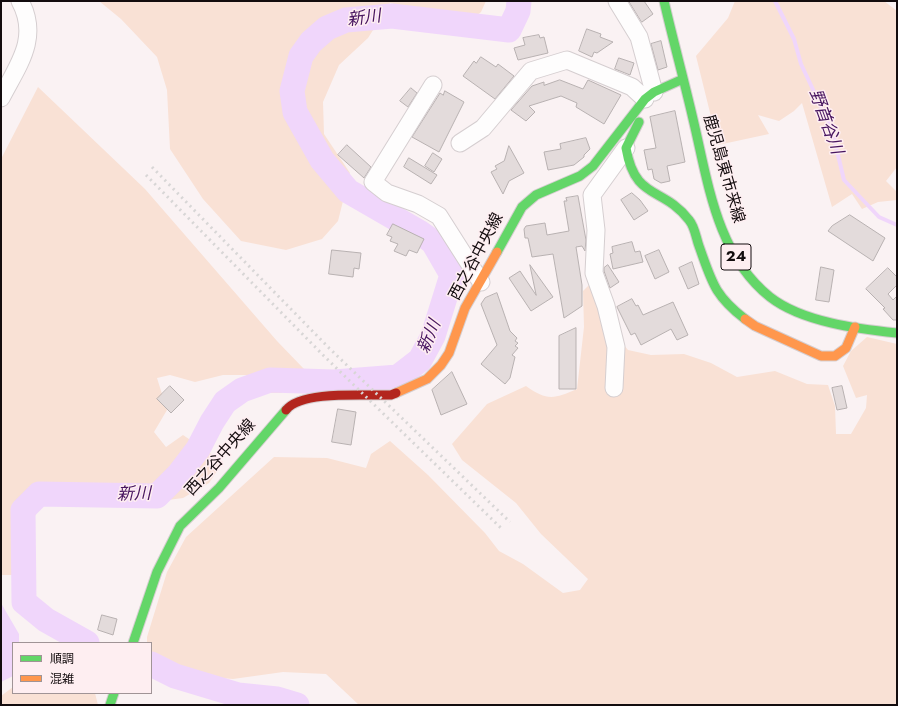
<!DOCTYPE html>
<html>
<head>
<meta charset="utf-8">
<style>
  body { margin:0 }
  #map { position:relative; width:898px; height:706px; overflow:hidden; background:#faf2f3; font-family:Jost,"Noto Sans JP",sans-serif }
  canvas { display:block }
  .frame { position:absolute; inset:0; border:2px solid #130c0e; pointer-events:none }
  .legend { position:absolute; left:12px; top:642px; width:140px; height:52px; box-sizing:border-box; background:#feeef1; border:1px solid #a09496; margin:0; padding:5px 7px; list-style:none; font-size:12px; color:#130c0e }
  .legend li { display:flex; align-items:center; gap:8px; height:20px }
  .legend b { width:20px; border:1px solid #a09496 }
</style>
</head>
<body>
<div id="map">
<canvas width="898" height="706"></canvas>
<div class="frame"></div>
<ul class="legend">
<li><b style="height:5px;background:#63d668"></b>順調</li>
<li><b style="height:5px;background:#ff974d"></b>混雑</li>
</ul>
</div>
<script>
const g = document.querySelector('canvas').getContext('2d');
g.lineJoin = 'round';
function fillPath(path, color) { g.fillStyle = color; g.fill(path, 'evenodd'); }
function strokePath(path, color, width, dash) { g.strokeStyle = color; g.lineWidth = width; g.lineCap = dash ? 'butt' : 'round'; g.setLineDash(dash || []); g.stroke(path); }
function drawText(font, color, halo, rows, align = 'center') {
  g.font = font + ' Jost,"Noto Sans JP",sans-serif'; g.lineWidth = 3; g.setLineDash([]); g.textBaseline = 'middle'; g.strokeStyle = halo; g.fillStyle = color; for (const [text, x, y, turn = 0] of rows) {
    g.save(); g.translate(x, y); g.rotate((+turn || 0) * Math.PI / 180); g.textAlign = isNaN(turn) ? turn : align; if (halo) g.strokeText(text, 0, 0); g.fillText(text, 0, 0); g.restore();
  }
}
fillPath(new Path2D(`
  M99,1h387l-5,11 -16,13 -75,-22 -22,35 -29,27 -16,37 1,32 26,39 -12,48 -16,18 -36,11 -45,-9 -38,-42 -33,-50 -3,-59 -10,-33 -36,-38z
  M735,1h149l13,10v156l-11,14 11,11v8l-19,2 -16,7 -10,-15 -20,13 -30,-104 -8,8 -15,10 -21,-6 11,19 -51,11 -22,-89 32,-38z
  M38,87l107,102 132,152 27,28 -22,24h-20l-16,-18h-23l-28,7 -25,-7 -13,3 10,32 -13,22 12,15 17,-12 40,27 -14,21 -26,15 -53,7 -60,-1 -30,2 -15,31 10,15 -3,23h-31v-416z
  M593,281l15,44 20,25 23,5 33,-1 27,9 26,14 38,-6 32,13 21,1 7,21 1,28h15l15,-26 1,-13 -11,3 -13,-32 8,-15 16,-14 30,7v361h-538l-33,-31 -43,-2 -50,7 -36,-3 -32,-12 -14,-8v-13h-4v-6l20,-65 19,-35 88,-80 53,1 39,10 5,-14 19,-13 38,34 57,58 14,18 24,13 40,29 17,-3 8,-11 -47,-45 -25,-31 -54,-43 -10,-16 35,-40 39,-18c21,15 28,13 51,3l7,-62 -1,-36z
  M13,687v6h82l3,12h-97v-9z`), '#f9e1d5');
fillPath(new Path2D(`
  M1,603l18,31v9h-6v33l-12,6z`), '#f0d6fb');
strokePath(new Path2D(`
  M775,1l19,38 7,25 31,66 12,50 35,37 18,8`), '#f0d6fb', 4);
strokePath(new Path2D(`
  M87,643l-41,-23 -22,-18 -1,-92 16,-16 118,2 22,-22 19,-25 14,-27 13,-20 17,-12 28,-10 64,2 64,-5 22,-17 13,-24 19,-61 -19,-33 -14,-10 -71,-41 -26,-31 -27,-48 -3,-21 9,-35 10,-14 16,-14 19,-8 46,-4 117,14 9,-19 1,-10
  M151,664l24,12 63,19 39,4 20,6`), '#f0d6fb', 25);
const building = new Path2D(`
  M629,1h15l9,13 -11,8z
  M587,29l14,5 -1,3 13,5 -16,11 -3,-1 -2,5 -13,-6z
  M539,35l1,3 4,-1 4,16 -30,7 -4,-12 11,-3 -2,-7z
  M661,41l6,26 -9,3 -7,-26z
  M481,57l15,10 2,-3 16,12 -19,23 -32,-23 11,-15 2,2z
  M619,58l15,5 -4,12 -15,-6z
  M560,80l23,9 5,-9 33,15 -17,29 -28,-17 1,-4 -16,-7 -32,10 6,6 -9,9 -15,-11 21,-24 12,-4v3z
  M411,88l6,5 -9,14 -8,-6z
  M445,91l19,11 -25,50 -27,-15 28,-44 3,2z
  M675,111l10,51 -18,4 3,15 -9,2 -7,-4 -2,-10 -4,1 -4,-20 12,-2 -6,-31z
  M586,138l4,11 -6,6v2l-10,8 -26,5 -4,-18 17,-3 -1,-5z
  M347,145l24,22 -7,11 -26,-23z
  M509,146l15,27 -15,8 -6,13 -12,-22 6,-3 -2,-3 9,-5z
  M433,153l9,6 -8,13 -9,-6z
  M409,158l28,17 -6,9 -27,-17z
  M632,193l8,7 8,11 -14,9 -13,-20z
  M578,196l8,44 -1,11 -3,-5 -6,1 6,38v21l-18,12 -11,-64 -21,3 -4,-19h-3l-1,-9 2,-3 19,-3 2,12 22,-4 -5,-30h3l-1,-3z
  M850,215l35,23 -12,23 -45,-30 4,-5z
  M393,224l31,15 -7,14 -8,-3 -3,6 -12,-5 4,-7 -8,-3 2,-4 -5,-2z
  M632,242l3,10 5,-1 3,11 -30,7 -3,-15 3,-1 -1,-6z
  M332,250l29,3 -2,16 -5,-1 -1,9 -24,-3z
  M659,250l10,22 -14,7 -10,-23z
  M692,262l7,22 -11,5 -9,-21z
  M530,265l23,32 -22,14 -22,-33 11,-7 16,24z
  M608,265l11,17 -9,6 -6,-17v-3z
  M821,267l13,3 -5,32 -13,-2z
  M888,268l9,9v8l-9,9 5,6 4,-4v24h-4l-10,-11 2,-1 -19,-19z
  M497,293l13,38 7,7 -2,3 3,2 -3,3 3,2 -6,7 3,2 -5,21 -5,6 -24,-20 16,-19 -16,-41 4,-6z
  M632,299l4,7 2,-1 5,10 30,-13 15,33 -11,5 -6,-11 -30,16 -6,-12 -4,2 -14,-28z
  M576,328v61h-17v-53z
  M452,372l15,32 -26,11 -9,-25z
  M170,386l14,14 -13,13 -14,-14z
  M842,386l5,22 -10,2 -5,-22z
  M338,409l18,3 -5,33 -19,-3z
  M102,615l15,4 -4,16 -15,-5z`);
fillPath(building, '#e3dbdb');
strokePath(building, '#b8b1b1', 1);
const street = new Path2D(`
  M617,1l22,36 15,55
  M433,85l-60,97 14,11 31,11 21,12 42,66
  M1,98c17,-33 39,-60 19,-97
  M460,143l23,-15 48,-57 36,-11 65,27 13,12
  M614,388l2,-41 -10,-41 -12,-33 2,-43 -4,-35 34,-47`);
const fast = new Path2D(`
  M664,1c9,39 20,79 29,118 15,62 23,135 77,178 32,25 88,32 127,36
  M639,122l-13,26c9,53 37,38 63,72 6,7 7,18 10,26 13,36 15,49 46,73
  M497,252l25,-45 14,-12 44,-19 13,-10 52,-67 9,-7 29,-13
  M133,643l24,-71 23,-46 39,-38 67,-78
  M110,705l4,-12`);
const slow = new Path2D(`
  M745,319l10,7 66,30h14l11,-8 9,-21
  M396,393l31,-14 14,-14 8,-12 16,-45 32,-56`);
const jam = new Path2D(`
  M286,410c16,-20 80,-14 105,-15l5,-2`);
strokePath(street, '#d5ced0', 19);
strokePath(fast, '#d5ced0', 11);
strokePath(slow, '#d5ced0', 11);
strokePath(jam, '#d5ced0', 11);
strokePath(street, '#fefdfd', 17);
strokePath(fast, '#63d668', 9);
strokePath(slow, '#ff974d', 9);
strokePath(jam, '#b3261e', 9);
strokePath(new Path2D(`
  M152,167l177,181 181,174
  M146,175l177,180 180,175`), '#d8d6d6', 3, [2, 4]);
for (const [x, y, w] of [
  [736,257,30]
]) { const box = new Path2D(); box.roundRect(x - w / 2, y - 13, w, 26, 3); g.fillStyle = '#feeef1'; g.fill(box); strokePath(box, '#130c0e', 1); }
drawText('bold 15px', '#130c0e', null, [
  ["24",736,257]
]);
drawText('16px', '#130c0e', '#feeef1', [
  ["鹿児島東市来線",723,169,74],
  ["西之谷中央線",477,257,-62],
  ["西之谷中央線",221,458,-48]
]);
drawText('italic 17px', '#47145f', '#feeef1', [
  ["新川",364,19,-7],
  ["野首谷川",825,122,70],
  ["新川",430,337,-67],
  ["新川",134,495,-1]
]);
</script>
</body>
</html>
